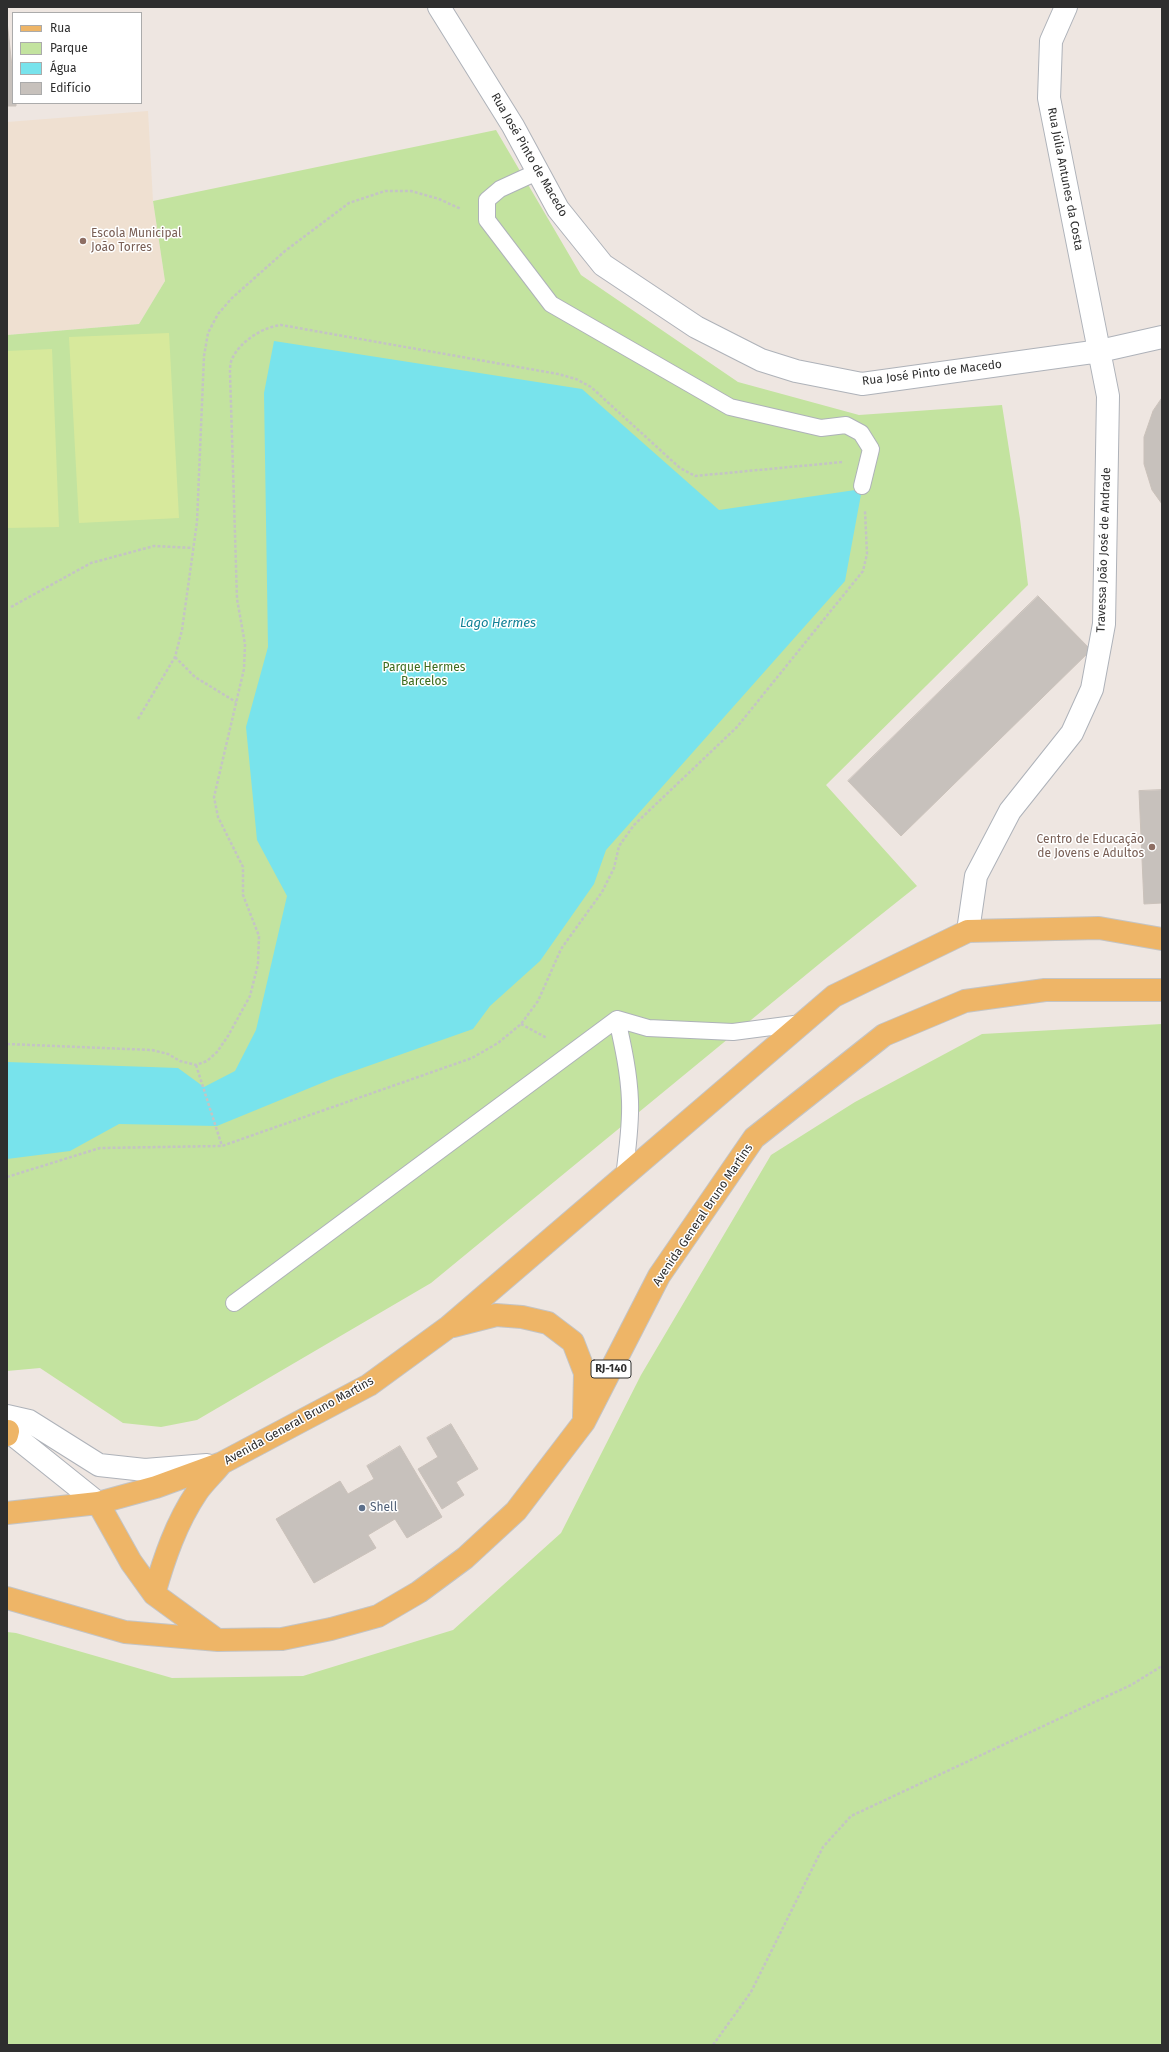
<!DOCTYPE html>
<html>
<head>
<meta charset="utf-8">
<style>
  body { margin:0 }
  #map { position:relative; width:1169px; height:2052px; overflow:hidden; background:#eee6e1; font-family:"Fira Sans",sans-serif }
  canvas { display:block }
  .frame { position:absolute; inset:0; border:8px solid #2e2e2e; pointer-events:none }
  .legend { position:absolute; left:12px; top:12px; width:130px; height:92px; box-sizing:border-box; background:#fff; border:1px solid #ababab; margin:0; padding:5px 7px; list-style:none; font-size:12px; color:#2e2e2e }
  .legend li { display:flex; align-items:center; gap:8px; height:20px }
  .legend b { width:20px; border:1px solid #ababab }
</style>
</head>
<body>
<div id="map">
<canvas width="1169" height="2052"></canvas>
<div class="frame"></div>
<ul class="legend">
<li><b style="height:5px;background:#eeb567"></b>Rua</li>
<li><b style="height:11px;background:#c3e39f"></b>Parque</li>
<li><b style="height:11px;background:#78e3ec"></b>Água</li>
<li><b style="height:11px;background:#c7c1bc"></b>Edifício</li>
</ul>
</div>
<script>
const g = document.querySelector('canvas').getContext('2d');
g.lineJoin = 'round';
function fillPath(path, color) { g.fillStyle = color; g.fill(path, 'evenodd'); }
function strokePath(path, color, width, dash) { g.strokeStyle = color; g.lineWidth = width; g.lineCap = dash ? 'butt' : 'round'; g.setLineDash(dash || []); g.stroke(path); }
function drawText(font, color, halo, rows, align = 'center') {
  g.font = font + ' "Fira Sans",sans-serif'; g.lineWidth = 3; g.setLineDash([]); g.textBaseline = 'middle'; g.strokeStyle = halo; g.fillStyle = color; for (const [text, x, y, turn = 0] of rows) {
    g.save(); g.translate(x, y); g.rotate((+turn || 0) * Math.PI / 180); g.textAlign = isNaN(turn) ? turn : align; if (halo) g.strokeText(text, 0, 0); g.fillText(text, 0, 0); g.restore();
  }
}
fillPath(new Path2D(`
  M148,111l5,90 12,80 -26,43 -132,11v-213z`), '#efe0d1');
fillPath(new Path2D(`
  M496,130l85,145 157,107 121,33 143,-10 18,114 8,66 -202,200 91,101 -93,74 -393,323 -234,137 -36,7 -38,-4 -83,-55 -33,3v-1036l132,-11 26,-43 -12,-80z
  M1162,1024v1021h-1155v-413l9,1 156,45 131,-2 150,-46 108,-97 80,-158 130,-220 84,-53 127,-68z`), '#c3e39f');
fillPath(new Path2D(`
  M169,333l10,185 -100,5 -10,-186z
  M52,349l7,178 -52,1v-177z`), '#d7e99c');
fillPath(new Path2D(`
  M274,341l308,48 137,121 143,-21 -17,92 -239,269 -12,34 -54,77 -50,45 -17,23 -139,49 -117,48 -98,-2 -49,27 -63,8v-97l171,6 26,19 31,-16 21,-41 31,-134 -30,-56 -11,-113 22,-80 -4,-254z`), '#78e3ec');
const building = new Path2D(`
  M7,21l6,55v27h3v3h-9z
  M1162,398v106l-10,-14 -8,-26v-27l9,-26z
  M1038,596l53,54 -190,186 -53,-55z
  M1162,790v113l-18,1 -5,-113z
  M451,1424l27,45 -22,13 8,13 -22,14 -24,-40 20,-12 -11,-19z
  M400,1446l42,71 -35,21 -12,-19 -27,16 8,13 -62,35 -38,-64 64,-38 8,13 26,-15 -7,-13z`);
fillPath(building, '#c7c1bc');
strokePath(building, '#cac1ba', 1);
const lane = new Path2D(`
  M537,172l-37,17 -13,11v20l64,84 179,103 91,21 25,-3 15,8 10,16 -9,37
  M617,1019c6,27 12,54 13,82 1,25 -3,51 -6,76
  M234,1303l383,-284 31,9 85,4 69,-9`);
const street = new Path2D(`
  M439,7l74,119 45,83 45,56 93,62 65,33 35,11 66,13 238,-33 62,-14
  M968,931l8,-55 34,-65 62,-78 20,-44 12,-65 4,-228 -59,-298 2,-57 15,-34
  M7,1416l22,5 70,44 46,5 62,-5
  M7,1430l91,73`);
const primary = new Path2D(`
  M453,1326l43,-11 26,2 26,6 25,19 12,31 -1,44
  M7,1435l1,-4
  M98,1503l33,59 23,32
  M7,1513l91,-10 58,-16 66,-24 147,-78 78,-57 387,-332 134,-65 131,-3 63,11
  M7,1598l118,34 93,8 64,-1 49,-10 47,-13 41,-24 46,-34 51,-47 68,-89 75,-146 95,-138 130,-103 81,-34 80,-11h117
  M217,1640l-63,-46c10,-35 22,-71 43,-102 7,-10 16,-18 24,-28`);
strokePath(lane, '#aeb2b9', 18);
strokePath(street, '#aeb2b9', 24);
strokePath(primary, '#c4c4c4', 24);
strokePath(new Path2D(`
  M11,607l80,-44 63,-17 39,2
  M175,657l20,20 41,25
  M138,719l37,-62 7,-27 15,-108 7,-166 4,-23 10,-19 14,-16 53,-47 64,-48 36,-12h26l28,8 22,10
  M521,1024l26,14
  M7,1044l145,6 16,4 12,7 16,4 11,-4 10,-9 11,-16 22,-40 8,-32 1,-28 -16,-41v-28l-25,-50 -4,-20 30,-128 1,-25 -8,-45 -7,-226c0,-5 0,-11 3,-16 8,-16 30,-30 48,-32l277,49 18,5 15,8 89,81 15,8 148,-14
  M196,1065l26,81
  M7,1177l93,-29 122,-2 250,-88 26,-15 23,-19 17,-23 23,-52 41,-57 12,-24 5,-22 15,-21 103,-98 126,-156 4,-17 -2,-43
  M713,2045l38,-53 72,-145 28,-31 280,-131 31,-19`), '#c4c4c4', 2.5, [3, 2]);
strokePath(lane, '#fff', 16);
strokePath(street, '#fff', 22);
strokePath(primary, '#eeb567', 22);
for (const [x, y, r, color] of [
  [83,241,4,"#8d6e63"],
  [1152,847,4,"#8d6e63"],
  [362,1508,4,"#5c6f8a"]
]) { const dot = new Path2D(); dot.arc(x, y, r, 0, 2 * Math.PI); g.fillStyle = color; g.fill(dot); strokePath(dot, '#fff', 1.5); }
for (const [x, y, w] of [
  [611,1369,40]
]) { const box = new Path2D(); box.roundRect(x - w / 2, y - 9, w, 18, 3); g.fillStyle = '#fff'; g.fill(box); strokePath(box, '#2e2e2e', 1); }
drawText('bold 11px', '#2e2e2e', null, [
  ["RJ-140",611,1369]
]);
drawText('12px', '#2e2e2e', '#fff', [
  ["Rua José Pinto de Macedo",529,155,60],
  ["Rua Júlia Antunes da Costa",1065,179,79],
  ["Rua José Pinto de Macedo",932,373,-7],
  ["Travessa João José de Andrade",1104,550,-88],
  ["Avenida General Bruno Martins",703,1215,-56],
  ["Avenida General Bruno Martins",299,1421,-29]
]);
drawText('12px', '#785e54', '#fff', [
  ["Escola Municipal",91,234],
  ["João Torres",91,248],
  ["Centro de Educação",1144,840,"right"],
  ["de Jovens e Adultos",1144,854,"right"]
], 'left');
drawText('12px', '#3c6b1d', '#fff', [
  ["Parque Hermes",424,668],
  ["Barcelos",424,682]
]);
drawText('12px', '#4e5e75', '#fff', [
  ["Shell",370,1508]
], 'left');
drawText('italic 13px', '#118197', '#fff', [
  ["Lago Hermes",498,623]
]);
</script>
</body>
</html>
